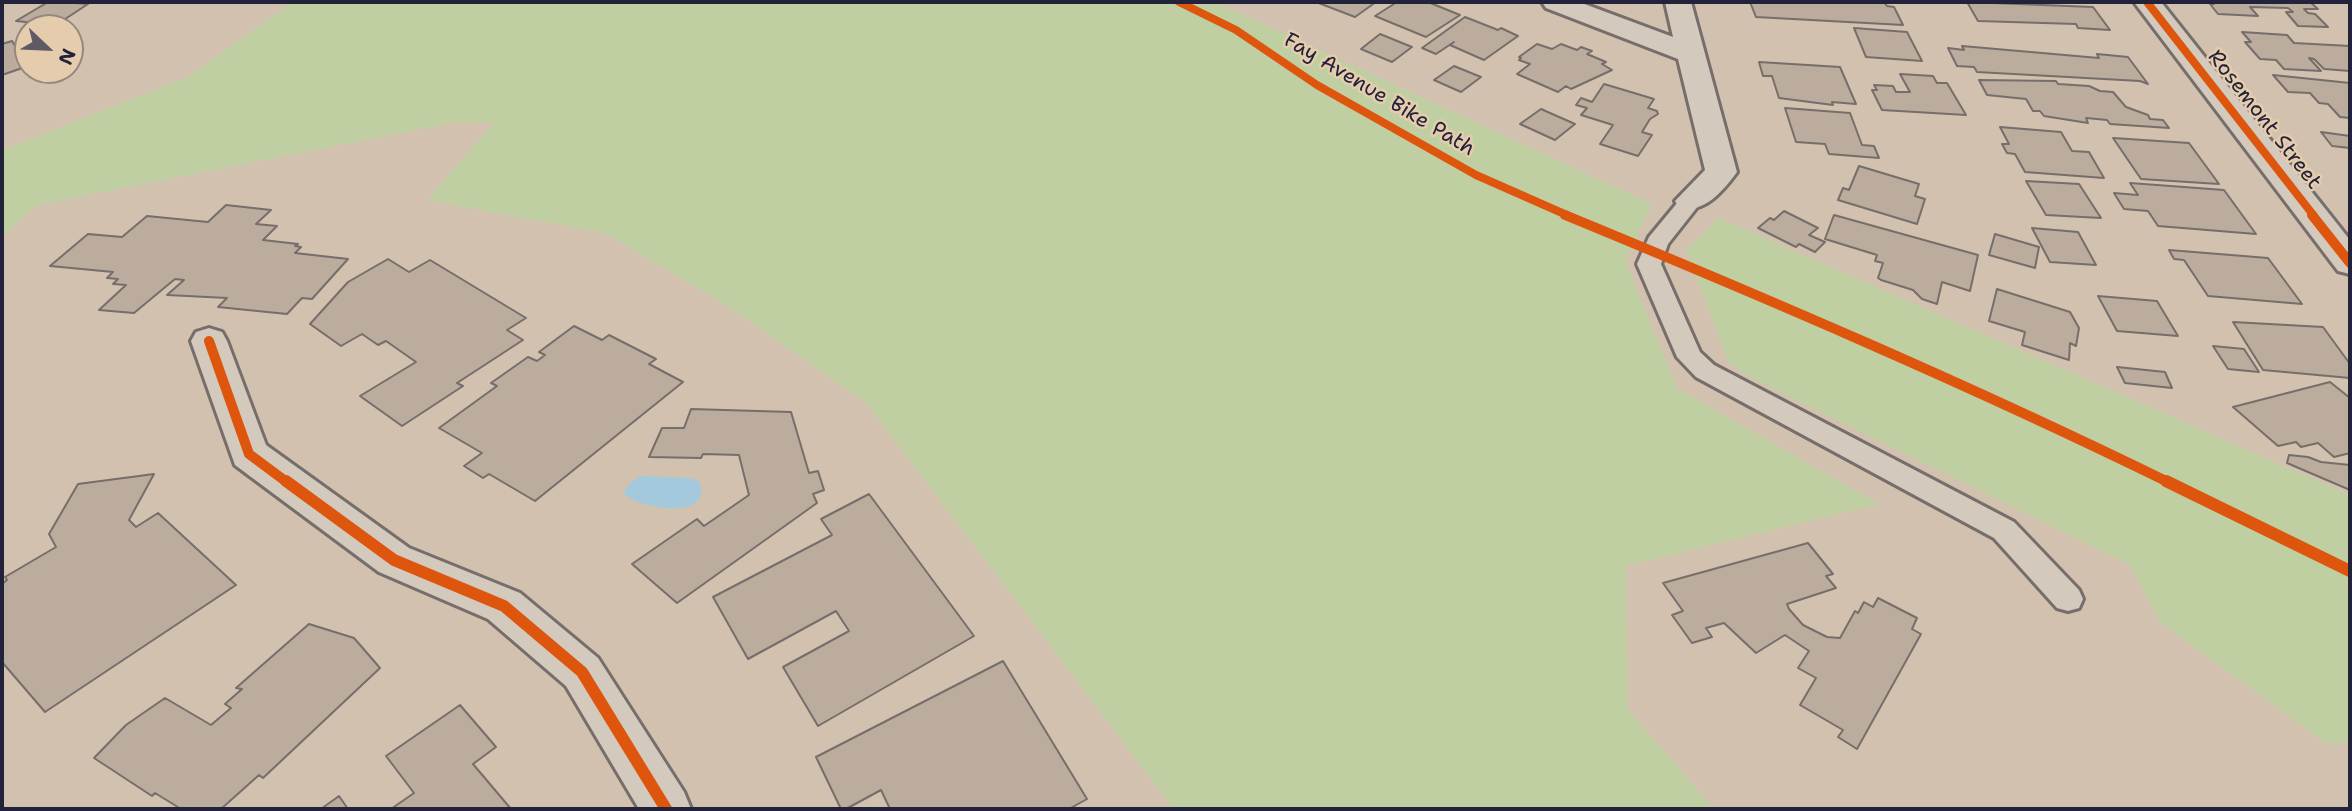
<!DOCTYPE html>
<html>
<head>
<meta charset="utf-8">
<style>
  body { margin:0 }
  #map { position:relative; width:2352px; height:811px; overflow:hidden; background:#d2c1af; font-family:"Shantell Sans",sans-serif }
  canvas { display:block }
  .frame { position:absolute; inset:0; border:4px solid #22223b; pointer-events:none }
  .north { position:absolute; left:14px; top:14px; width:70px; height:70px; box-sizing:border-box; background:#e5ccad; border:2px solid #97887f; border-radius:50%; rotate:113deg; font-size:19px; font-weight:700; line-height:28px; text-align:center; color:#22223b }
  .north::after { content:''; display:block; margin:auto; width:24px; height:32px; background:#605a64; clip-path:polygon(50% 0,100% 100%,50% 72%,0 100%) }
</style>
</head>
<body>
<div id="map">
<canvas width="2352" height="811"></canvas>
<div class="frame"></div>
<div class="north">N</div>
</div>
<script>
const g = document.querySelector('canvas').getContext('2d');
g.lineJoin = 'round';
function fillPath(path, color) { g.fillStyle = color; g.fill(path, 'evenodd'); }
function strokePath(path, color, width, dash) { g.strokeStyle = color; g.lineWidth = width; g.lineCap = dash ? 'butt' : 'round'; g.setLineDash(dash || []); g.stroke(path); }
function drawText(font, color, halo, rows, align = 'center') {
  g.font = font + ' "Shantell Sans",sans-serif'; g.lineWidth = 5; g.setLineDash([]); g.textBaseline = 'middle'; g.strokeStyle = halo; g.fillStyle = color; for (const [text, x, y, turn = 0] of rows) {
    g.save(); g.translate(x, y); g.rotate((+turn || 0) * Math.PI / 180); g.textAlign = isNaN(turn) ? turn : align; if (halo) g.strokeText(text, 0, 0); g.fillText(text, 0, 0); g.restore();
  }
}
fillPath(new Path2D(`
  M292,2h924l436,202 -27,57 52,127 202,116 -253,62 1,142 87,101h-540l-308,-406 -137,-96 -124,-74 -178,-33 67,-77 -38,-1 -419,83 -35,32v-87l186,-73z
  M1719,218l631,277v248l-23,1 -167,-122 -30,-57 -386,-191 -16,-13 -42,-111z`), '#bfcfa2');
fillPath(new Path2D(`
  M641,476l51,2 7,4c16,39 -59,27 -75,12 2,-9 9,-14 17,-18z`), '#a4c9dc');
const building = new Path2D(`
  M48,2h15l25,2 -32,21 -40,-4z
  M1316,2h60l-21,15z
  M1397,2h31l32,13 -34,22 -51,-21z
  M1750,2h134l3,4 7,1 9,18 -147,-8z
  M1967,2l126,5 17,23 -32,-2 -2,-4 -98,-3z
  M2212,2h98l8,7h-14l4,4 7,1 13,13 -30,-1 -12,-14h7l-5,-4 -38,-1 8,9 -40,-2 -8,-10h4z
  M1465,17l33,13 3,-2 17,8 -34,24 -34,-15 4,-3 -18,12 -14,-6z
  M1854,28l53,4 15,29 -56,-4z
  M2242,32l45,3 7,8 56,3v25l-26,-2 -10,-10 -5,-1 12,13 -37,-2 -8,-9 -16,-1 -15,-17h6z
  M1380,34l32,13 -20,15 -31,-13z
  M12,41l16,25 -26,9v-31z
  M1537,44l15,5 9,-5 16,6 4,-3 11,4 -5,3 19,8 -4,2 10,6 -41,19 -5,-3 -8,6 -41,-18 13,-10 -11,-4 2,-2 -2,-1z
  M1962,46l137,12 -2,-4 31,3 20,27 -8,-3 -163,-9 -3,-5 -17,-1 -9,-18 16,2z
  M1759,62l81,5 16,37 -24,-2 1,3 -54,-7 -7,-22h-9z
  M1454,66l27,11 -20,15 -27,-12z
  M1900,74l33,2 4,7h10l19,32 -84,-5 -10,-20h5l-3,-5 19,1 3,6h14z
  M2273,75l77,8v35l-10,-1 -12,-13 -9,-1 -9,-10 -22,-1z
  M1979,80l77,1 2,3 31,2 11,5 13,1 13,15 22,8 2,4 13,1 6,8 -59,-4 -3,-4 -21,-2 2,5 -44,-7 -4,-5h-7l-7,-12 -39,-4z
  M1604,84l50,15 -6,9 9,3 1,3 -8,5 -8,13 10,3 -14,21 -38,-12 13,-19 -32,-10 6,-7 -11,-3 5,-7 11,4z
  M1785,108l65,5 12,32 12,1 5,12 -50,-4 -4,-10 -29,-2z
  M1541,109l34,15 -20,16 -35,-16z
  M2000,127l61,5 11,19 17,1 15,26 -79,-6 -10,-18 -8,-1 -5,-9h7z
  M2321,132l29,4v12l-18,-2z
  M2113,138l76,5 30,41 -78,-5z
  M1859,166l60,18 -4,12 10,3 -8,25 -79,-24 5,-12 6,2z
  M2026,181l53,3 22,34 -55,-3z
  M2130,183l94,7 32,44 -98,-8 -10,-15 -24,-2 -10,-16 24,2z
  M226,205l45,5 -15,14 21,2 -14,14 35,4 -3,2 6,1 -6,6 53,6 -36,40 -10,-1 -15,16 -69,-7 9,-9 -60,-3 17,-15 -9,-1 -41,34 -35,-3 27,-25 -13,-1 5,-5 -11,-1 6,-6 -63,-6 38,-32 34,3 25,-21 61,6z
  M1784,211l34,17 -9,7 16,7 -10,10 -16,-8 -3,3 -38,-19 12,-10 4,2z
  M1834,215l144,40 -8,36 -28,-9 -5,22 -15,-5 -9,-9 -32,-10 -3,-2 5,-15 -8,-2 2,-6 -52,-16z
  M2032,228l46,4 18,33 -46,-3z
  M1995,234l44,13 -4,21 -46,-13z
  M2169,250l99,8 34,46 -94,-8 -24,-36 -10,-1z
  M388,259l21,13 21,-12 96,58 -19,12 16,10 -66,43 6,3 -61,40 -42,-30 56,-34 -30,-21 -8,4 -16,-11 -21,12 -31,-22 38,-42z
  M1997,289l73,23 9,16 -3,18 -6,-3 -1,17 -47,-15 3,-13 -36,-11z
  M2098,296l59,5 21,35 -61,-5z
  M2233,322l90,5 27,37v14l-87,-8z
  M574,326l28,14 7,-5 47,24 -7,5 34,18 -148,119 -46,-27 -6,4 -19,-12 18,-13 -43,-25 58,-42 -6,-3 37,-26 9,4 8,-6 -6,-3z
  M2213,346l31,3 15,23 -31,-3z
  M2117,367l48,5 7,16 -47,-5z
  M2330,382l20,16v55l-16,4 -16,-14 -17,4 -5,-5 -18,4 -45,-39z
  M691,409l100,3 18,61 9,-2 6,19 -11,4 4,9 -140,100 -45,-39 65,-45 7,7 45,-31 -10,-40 -36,-1 -2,4 -52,-1 13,-29h22z
  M2289,455l19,2 13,5 29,3v25l-63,-27z
  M154,474l-25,46 7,7 22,-14 78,72 -191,127 -43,-50v-78l5,-4 -2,-3 51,-30 -7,-13 29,-50z
  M869,494l105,142 -156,90 -35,-59 66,-36 -13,-20 -88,48 -35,-62 119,-62 -11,-16z
  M1808,543l25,31 -7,2 10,12 -49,16 2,5 14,16 24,12 13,1 15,-27 3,2 6,-11 9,5 5,-9 39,20 -5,11 9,5 -64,115 -19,-12 5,-7 -43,-25 16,-27 -18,-10 11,-17 -24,-16 -29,18 -32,-30 -18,5 6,9 -20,6 -20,-28 11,-4 -20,-28z
  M309,624l45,14 26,30 -117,110 -4,-3 -38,34h-40l-26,-16 -3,3 -58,-38 32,-33 39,-27 46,27 20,-17 -6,-4 17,-15 -6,-1z
  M1003,661l84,138 -18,10h-179l-9,-19 -35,19h-5l-25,-52z
  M460,705l36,42 -23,17 38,45h-120l23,-16 -28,-37z
  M339,796l9,13h-27z`);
fillPath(building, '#bbac9e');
strokePath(building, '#766e6b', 2);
const service = new Path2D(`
  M1691,194l8,2 3,5 -34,43 -7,20 39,88 14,13 300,157 65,68 4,9 -4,9 -11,3 -11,-3 -63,-70 -298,-161 -19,-20 -40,-93 12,-27 34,-41z`);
const minor = new Path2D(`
  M1542,2h37l94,35 -8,-35h26l46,170c-14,19 -33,42 -58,36l-4,-7 30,-31 -27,-111 -132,-51z
  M2134,2h27l189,238v34l-12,-3z
  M209,328l13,4 5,9 39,104 143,103 111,45 78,65 86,134 7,17h-52l-73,-123 -78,-67 -109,-47 -144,-107 -44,-124 5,-9z`);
strokePath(service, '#766e6b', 6);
strokePath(minor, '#766e6b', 6);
fillPath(service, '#d3c9bd');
fillPath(minor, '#d3c9bd');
strokePath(new Path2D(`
  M1179,2l57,28 81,55 159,90 93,41
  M2147,2l167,214`), '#de560e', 8);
strokePath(new Path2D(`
  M1565,215c204,84 407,171 605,268
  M2312,215l38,48
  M209,341l40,113 39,29`), '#de560e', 10);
strokePath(new Path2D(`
  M286,481l108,79 110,46 78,66 84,137
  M2166,481l184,90`), '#de560e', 12);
drawText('21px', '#22223b', '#e5ccad', [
  ["Fay Avenue Bike Path",1379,95,31],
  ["Rosemont Street",2264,120,52]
]);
</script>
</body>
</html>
